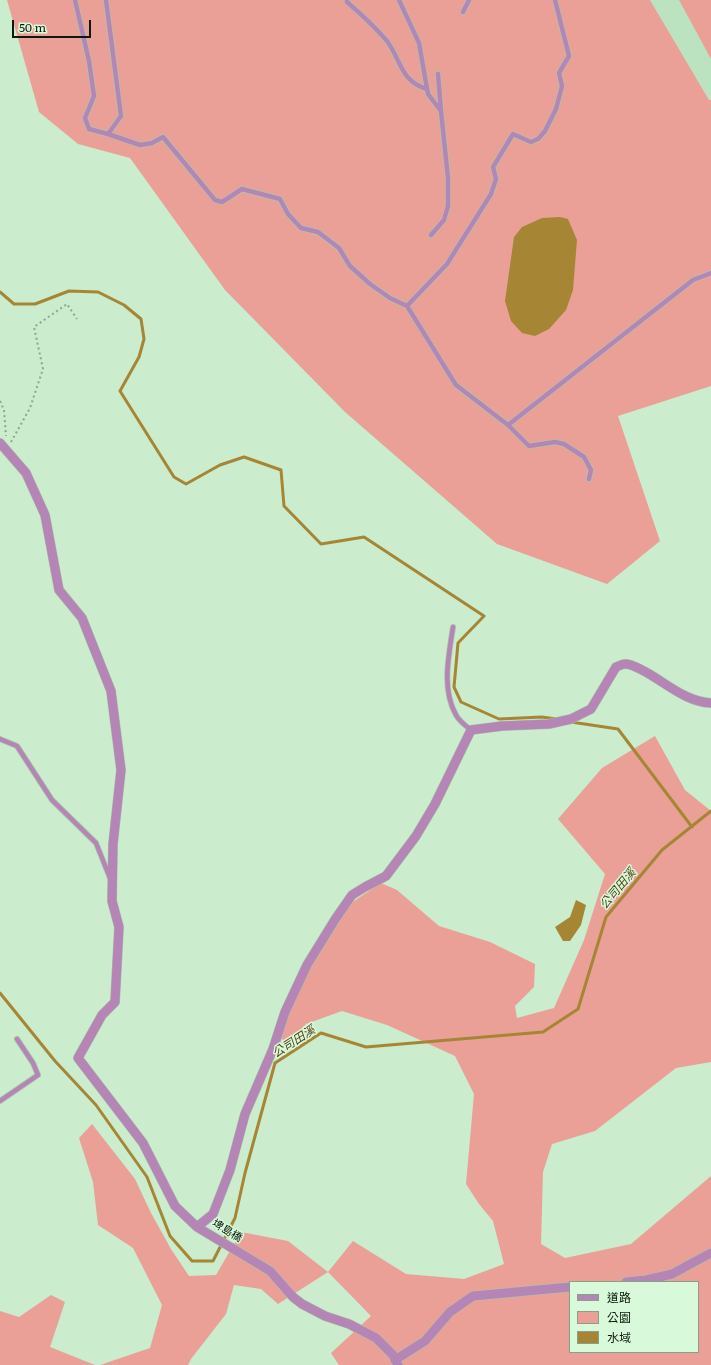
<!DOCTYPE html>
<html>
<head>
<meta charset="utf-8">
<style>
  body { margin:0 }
  #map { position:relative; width:711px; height:1365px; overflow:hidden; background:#cbeccd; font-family:Literata,"Noto Sans TC",serif }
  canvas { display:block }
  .legend { position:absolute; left:569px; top:1281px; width:130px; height:72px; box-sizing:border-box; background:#d8fada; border:1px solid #87a088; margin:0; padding:5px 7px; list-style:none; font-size:12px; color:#0d190e }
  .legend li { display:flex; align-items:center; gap:8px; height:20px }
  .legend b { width:20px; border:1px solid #87a088 }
  .scale { position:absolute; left:12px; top:20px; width:79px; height:18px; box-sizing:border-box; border:2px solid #0d190e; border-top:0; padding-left:5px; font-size:12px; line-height:14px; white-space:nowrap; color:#0d190e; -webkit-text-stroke:3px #d8fada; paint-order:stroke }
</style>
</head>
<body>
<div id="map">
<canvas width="711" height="1365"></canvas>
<ul class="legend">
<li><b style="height:5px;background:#b586b5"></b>道路</li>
<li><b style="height:11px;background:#eaa097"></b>公園</li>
<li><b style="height:11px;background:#a68635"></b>水域</li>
</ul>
<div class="scale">50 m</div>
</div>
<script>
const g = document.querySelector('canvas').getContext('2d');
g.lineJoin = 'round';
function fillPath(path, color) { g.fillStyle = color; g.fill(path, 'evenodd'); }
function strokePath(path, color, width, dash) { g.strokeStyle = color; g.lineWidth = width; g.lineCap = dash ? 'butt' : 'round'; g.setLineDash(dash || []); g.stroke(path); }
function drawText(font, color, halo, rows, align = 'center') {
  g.font = font + ' Literata,"Noto Sans TC",serif'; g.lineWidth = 3; g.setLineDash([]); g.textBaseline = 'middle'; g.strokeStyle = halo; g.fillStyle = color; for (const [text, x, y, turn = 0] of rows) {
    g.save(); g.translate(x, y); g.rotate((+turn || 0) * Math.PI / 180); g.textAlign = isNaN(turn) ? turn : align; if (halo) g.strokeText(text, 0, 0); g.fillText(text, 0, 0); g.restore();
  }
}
fillPath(new Path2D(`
  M650,0h61v100l-2,1z`), '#bce3bf');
fillPath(new Path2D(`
  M7,0h643l59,100h2v286l-93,30 42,125 -53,43 -110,-40 -152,-132 -120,-122 -95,-132 -52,-14 -39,-32z
  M679,0h32v59z
  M655,736l30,54 26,21v251l-35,6 -81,63 -43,13 -9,28 -2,72 24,14 66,-14 80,-68v189h-372l-8,-12 40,-37 -43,-44 -50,32 -17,-15 -27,-4 -8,29 -35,45 -3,6h-88l50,-17 12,-43 -29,-57 -35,-23 -5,-43 -14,-44 13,-14 43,55 16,34 20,36 18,27 27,-1 25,-43 47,9 40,31 25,-31 53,33 58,5 40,-15 -11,-43 -14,-17 -13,-20 8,-90 -19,-38 -68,-31 -45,-14 -36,13 -16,18 -9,-3 6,-27 41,-79 26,-32 27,-18 16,7 42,36 51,16 45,22 -1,23 -19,19 2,12 37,-10 30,-68 21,-66 -47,-55 44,-51zM570,1282h128v70h-128z
  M51,1295l14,7 -15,45 45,18h-95v-54l19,6z`), '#eaa097');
fillPath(new Path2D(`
  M560,217l8,2 9,21 -4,50 -7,20 -17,19 -14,7 -13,-3 -11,-12 -6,-20 9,-64 8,-10 20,-9z
  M576,900l10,5 -5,20 -11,16h-7l-8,-14 15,-10z`), '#a68635');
strokePath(new Path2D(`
  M0,292l14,12h21l34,-13 29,1 26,13 17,14 3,20 -5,18 -19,34 54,86 12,7 34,-19 24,-8 37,13 3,36 37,38 43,-7 120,79 -26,27 -4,44 7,15 38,17 43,-2 14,2
  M571,722l47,7 74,98
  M0,993l55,68 41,44 51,72 23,59 22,25h21l22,-43 10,-45 30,-110 46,-30 45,14 177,-15 35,-23 28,-92 56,-67 49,-39`), '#a68635', 3);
const service = new Path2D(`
  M75,0l14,61 5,35 -9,22 4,11 19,5 32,11 12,-2 11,-6 52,63 7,2 20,-13 38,10 8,15 13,14 17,4 21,16 11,18 20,18 20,14 17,8
  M106,0l15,116 -13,18
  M347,0v2c14,12 28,25 40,39 14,19 14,41 40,48
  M399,0l20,43 9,51 13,17 7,67v28l-4,14 -13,15
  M555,0l14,56 -10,17 3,13 -6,23 -11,22 -7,8 -7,3 -18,-8 -20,33 3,12 -5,15 -44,70 -40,42 49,79 52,40 21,21 26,-4 9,2 20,13 7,13 -2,9
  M463,12l6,-12
  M438,74l3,37
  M508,425l185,-145 18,-7
  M453,627c-4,28 -12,61 3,88 3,6 10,11 15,15
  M0,739l17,7 35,54 44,43 14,35
  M0,1101l38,-26 -5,-12 -16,-24`);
const minor = new Path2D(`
  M0,443l26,30 19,42 14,75 23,28 29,73 10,79 -8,74 -1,57 7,26 -4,75 -13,13 -24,43 65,85 32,63 22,21 73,44 23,26 9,7 23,12 24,8 27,14 17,17 5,10
  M197,1227l16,-13 17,-44 15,-56 28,-65 12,-37 22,-47 29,-47 16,-23 13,-8 21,-11 30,-40 19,-32 36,-74 31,-4 47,-2 22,-5 20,-10 25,-42c3,-1 6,-3 9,-3 6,0 11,3 17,6 22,11 43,32 69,33
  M626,1282l20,-2 26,-6 39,-21
  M395,1360l30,-19 25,-29 23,-16 97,-9`);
strokePath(service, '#a9c6ab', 6);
strokePath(minor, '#a9c6ab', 10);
strokePath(new Path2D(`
  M0,401l4,9 2,26
  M11,442l19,-34 13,-39 -9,-42 33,-23 10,15`), '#8da78f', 2, [2, 3]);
strokePath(service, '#b586b5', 4.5);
strokePath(minor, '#b586b5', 9);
drawText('11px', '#0d190e', '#d8fada', [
  ["埤島橋",227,1231,31]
]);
drawText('italic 12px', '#544317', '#d8fada', [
  ["公司田溪",618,889,-50],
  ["公司田溪",294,1042,-33]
]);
</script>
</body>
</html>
